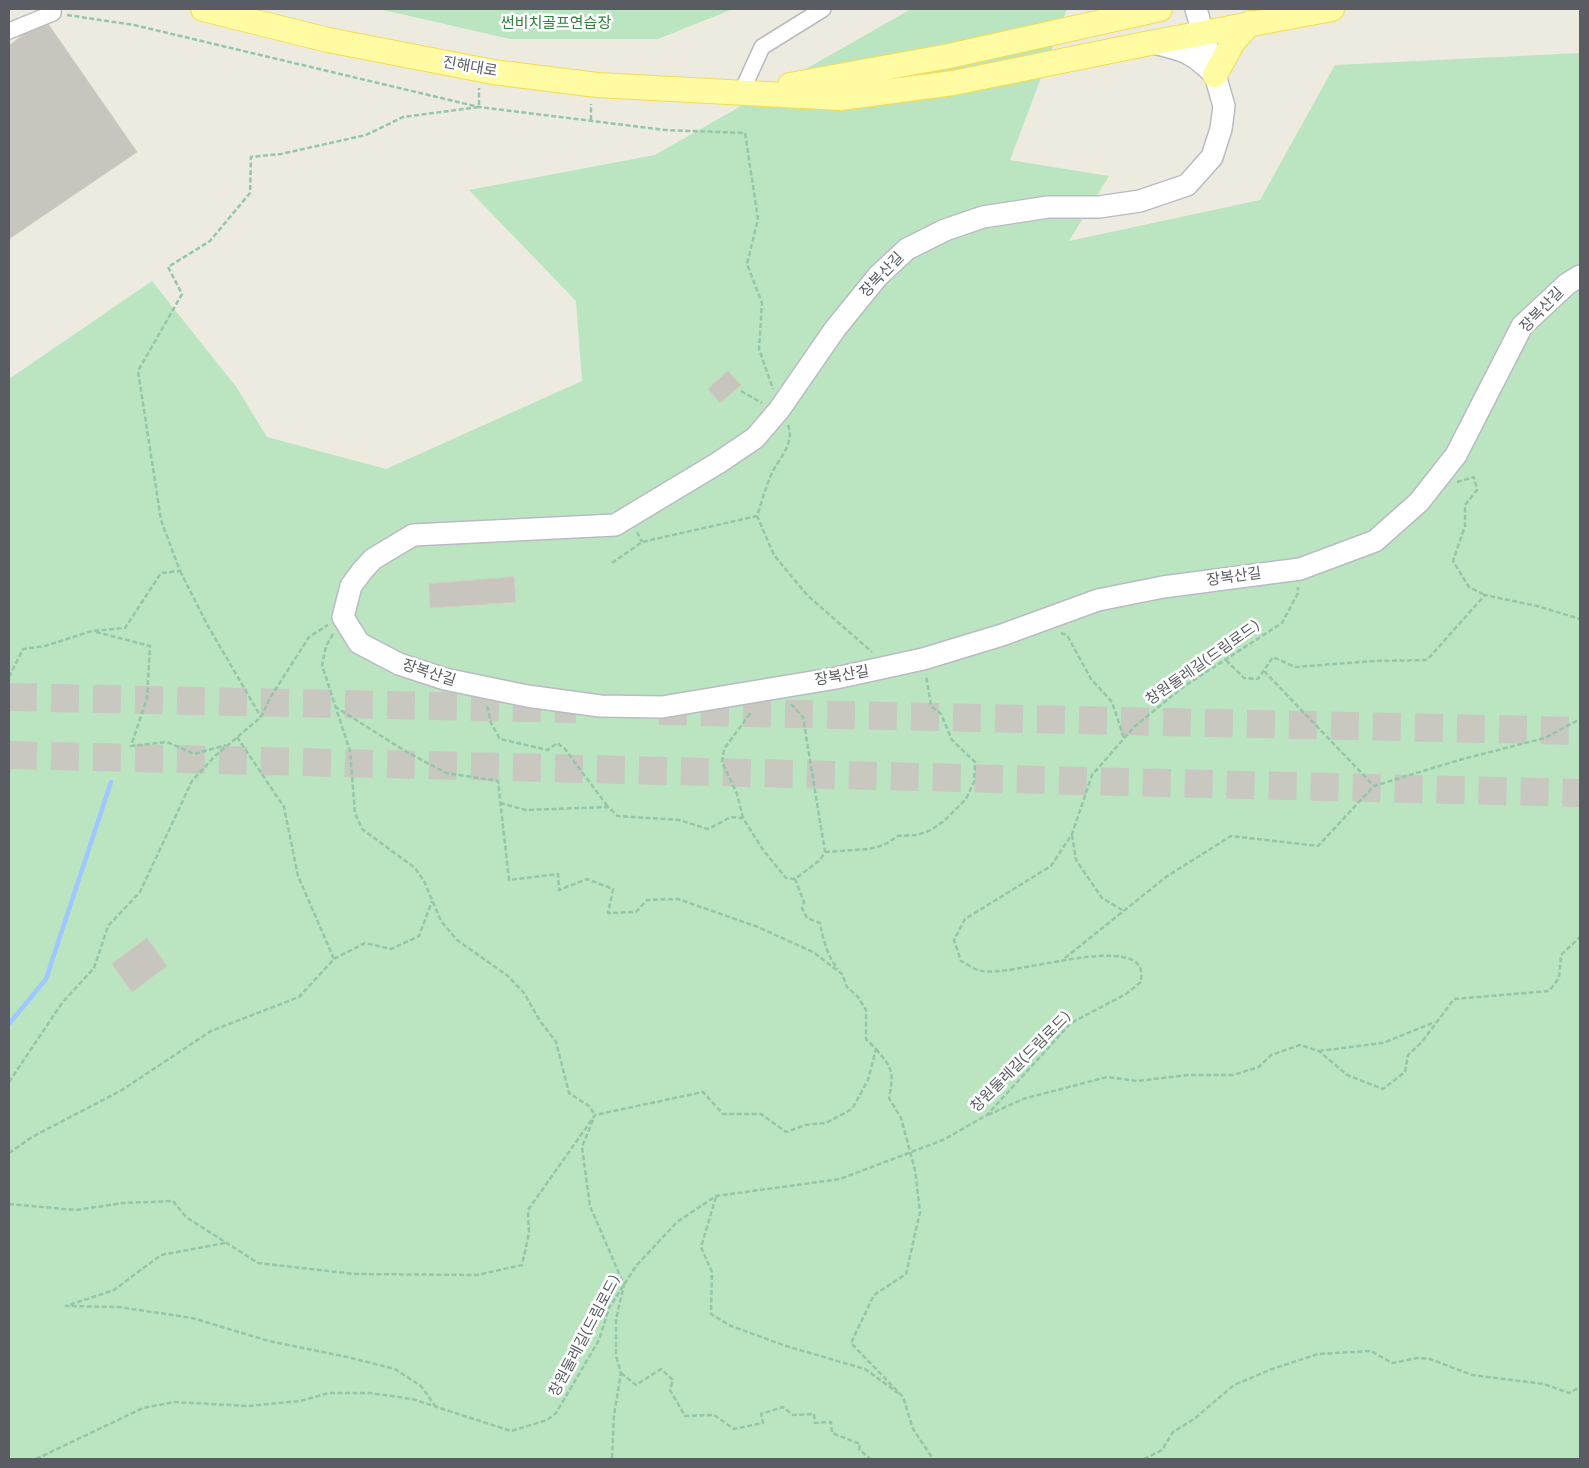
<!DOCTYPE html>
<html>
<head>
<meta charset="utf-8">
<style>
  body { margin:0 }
  #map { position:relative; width:1589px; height:1468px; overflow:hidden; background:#edebe0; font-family:Figtree,sans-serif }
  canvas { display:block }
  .frame { position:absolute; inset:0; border:10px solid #595c62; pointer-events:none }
</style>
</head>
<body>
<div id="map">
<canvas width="1589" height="1468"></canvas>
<div class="frame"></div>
</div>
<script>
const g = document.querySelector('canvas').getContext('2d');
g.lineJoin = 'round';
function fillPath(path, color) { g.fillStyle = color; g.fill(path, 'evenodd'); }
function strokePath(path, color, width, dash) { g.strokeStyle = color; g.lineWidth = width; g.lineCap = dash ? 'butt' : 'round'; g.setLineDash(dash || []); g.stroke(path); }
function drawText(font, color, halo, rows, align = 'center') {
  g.font = font + ' Figtree,"Noto Sans KR",sans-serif'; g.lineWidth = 5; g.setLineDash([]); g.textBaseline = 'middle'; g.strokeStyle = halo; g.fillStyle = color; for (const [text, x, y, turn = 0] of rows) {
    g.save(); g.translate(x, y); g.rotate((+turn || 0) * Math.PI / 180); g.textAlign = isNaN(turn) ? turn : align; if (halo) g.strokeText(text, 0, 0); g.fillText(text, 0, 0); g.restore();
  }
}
fillPath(new Path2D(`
  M379,9h354l-75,30h-148z
  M911,9h156l-57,151 99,16 -40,65 191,-41 75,-135 245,-12v1406h-1571v-1080l143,-98 85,107 30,49 119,32 196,-88 -6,-80 -107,-111 186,-35z`), '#bbe5c1');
strokePath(new Path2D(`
  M9,1024l37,-45 65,-197`), '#9ec8ff', 4.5);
const building = new Path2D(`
  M44,18l93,134 -128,87v-193z
  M728,371l13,14 -21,18 -12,-14z
  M514,577l2,25 -86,6 -1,-24z
  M147,938l20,28 -35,26 -20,-28z`);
fillPath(building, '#c7c5bd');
strokePath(building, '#d1cebe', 1);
strokePath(new Path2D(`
  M9,697l567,12
  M659,711l921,20
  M9,755l1571,38`), '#c8c7c0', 28, [28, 14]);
const street = new Path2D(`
  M9,31l44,-18v-4
  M741,93l21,-46 61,-38`);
const secondary = new Path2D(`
  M1196,9l28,97 -3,23 -9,28 -25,28 -47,16 -41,6h-51l-65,10 -38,13 -38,19 -29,27 -43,53 -56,81 -24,28 -37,25 -103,62 -202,10 -40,24 -11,12 -11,15 -8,31 16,26 40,21 46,15 82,17 73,10 62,1 174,-29 87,-19 79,-24 96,-35 65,-13 137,-18 75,-28 44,-39 37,-47 66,-129 45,-42 13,-8
  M1153,43c31,7 39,9 62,32`);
const primary = new Path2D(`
  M203,9l125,31 165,32 104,13 243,13 113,-15 197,-40 182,-34
  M1215,75l18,-33 17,-19
  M790,85l159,-29 211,-47`);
strokePath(street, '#b8bac0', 18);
strokePath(secondary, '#b9bbc3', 24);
strokePath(primary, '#f4db51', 26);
strokePath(new Path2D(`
  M67,15l67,10 345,82 186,23 80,3 13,86 -11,45 15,39 -3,46 14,40
  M591,120v-16
  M741,391l21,12
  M788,425c7,18 -8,32 -15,46 -7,14 -11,30 -16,45l17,39 33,40 65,57
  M1457,482l17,-5 3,13 -12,15v21l-12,35 16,26 16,8
  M637,532l5,10
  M612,563l30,-21 115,-26
  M180,571l28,55 53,91
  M96,632l54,14 -3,52 -16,48 36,-4 27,12 32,-9
  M1061,633l6,2 24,44 21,23 12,36
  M333,634l-7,12 -4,19 28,86 5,62 7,16 53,39 9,13 17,40 16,19 51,36 16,17 16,28 16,21 13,51 20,13 6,9
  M1226,660l18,18 14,1 15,-22 22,10 79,-6 53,-1 58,-65 52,11 43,13
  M1264,671l110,115
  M9,677l14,-28 22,-3 47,-15 33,-3 36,-55 19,-2 -19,-51 -23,-149 44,-77 -14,-27 42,-26 40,-48 1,-36 30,-3 85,-19 37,-18 76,-10v-19
  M791,704l12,13 22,135 -5,8 -25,19 9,23 -2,6 5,10 13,5c3,16 8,35 18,46
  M487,706l4,17 9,16 48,11 9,-7 8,6 43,58
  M237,737l47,70 14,69 36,83
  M500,803l26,7 82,-3 10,9 61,4 29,9 23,-12 12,1 20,32 23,28 9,1
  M743,818l-6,-24 -15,-32 2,-13 28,-38
  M1072,835l4,25 26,38 22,13
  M825,852l44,-3 15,-4 14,-9 19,-1 14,-5 13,-9 22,-22 8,-17 1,-20 -23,-22 -11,-26 -10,-8 -5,-31
  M1065,958l101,-81 65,-41 87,10 56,-60 85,-26 86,-22 35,-19
  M876,1049c17,20 18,23 13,49l12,20 14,52 5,42 -14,62 -32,21 -23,48 52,54 10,32 20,30
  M1319,1051l64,-8 52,-21
  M9,1082l53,-79 32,-35 14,-42 32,-34 52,-111 23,-25 46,-39 9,-19 39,-61 19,-12
  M988,1115l35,-16 84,-22 30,4 51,-6h45l26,-8 12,-12 29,-10 19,6 28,24 36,14 22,-17 3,-17 14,-13 32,-43 95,-8 10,-13 2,-23 19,-18
  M593,1120l-11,27 8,59 34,79 -8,34v37l5,17 -7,42 -2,44
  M9,1153l23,-16 90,-47 89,-59 88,-34 35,-38 31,-16 26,6 28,-13 13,-35
  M716,1197l-15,50 11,25 -1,42 20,12 55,20 79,23 33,24
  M9,1204l67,6 47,-7 50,-2 13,16 72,46 96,11 123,1 45,-10 7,-32 -1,-23 67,-95 108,-23 20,22h38l25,18 19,-7 21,-2 26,-14 16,-29 8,-31 -10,-10v-29l-8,-13 -11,-10 -5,-13 -29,-22 -55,-25 -80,-28 -31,1 -11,12 -28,1 5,-24 -26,-10 -28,11 -1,-16 -49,6 -11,-99 -52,-8 -41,-22 -71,-45
  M225,1243l-64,12 -47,35 -48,16 53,1 73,11 77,23 78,16 48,12 26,17 15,21
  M621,1373l15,12 25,-16 12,11 -3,10 15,26 29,-1 20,14 29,-6 -2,-9 22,-7 10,8 21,-1 1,9 16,-1 1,11 28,11 -1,5 11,10
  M36,1459l107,-51 31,-6 74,4 52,-5 29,-8h41l42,6 99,32 36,-11 9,-7 43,-73 10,-32 27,-42 41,-44 39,-26 124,-17 103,-39 44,-25 84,-92 55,-29 15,-12c0,-4 1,-11 -1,-15 -17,-30 -129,10 -158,4 -7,-1 -15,-7 -21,-10l-7,-21 11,-21 86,-53 21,-32 20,-59 42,-48 49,-40 99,-64 16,-30v-6
  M1144,1459l18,-9 11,-18 21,-13 40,-34 38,-16 46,-15 53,-3 21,12 26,-5 12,1 42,16 72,9 25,9 11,-6`), '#94c6a9', 2.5, [5, 2.5]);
strokePath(street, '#fff', 15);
strokePath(secondary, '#fff', 21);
strokePath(primary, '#fffba3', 24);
drawText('15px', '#31813f', '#fff', [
  ["썬비치골프연습장",556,24]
]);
drawText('15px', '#595c62', '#fff', [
  ["진해대로",470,67,10],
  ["장복산길",882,275,-46],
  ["장복산길",1542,310,-46],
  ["장복산길",1234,577,-8],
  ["창원둘레길(드림로드)",1203,663,-35],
  ["장복산길",429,673,18],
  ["장복산길",842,676,-10],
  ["창원둘레길(드림로드)",1021,1062,-45],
  ["창원둘레길(드림로드)",585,1336,-62]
]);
</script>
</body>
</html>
